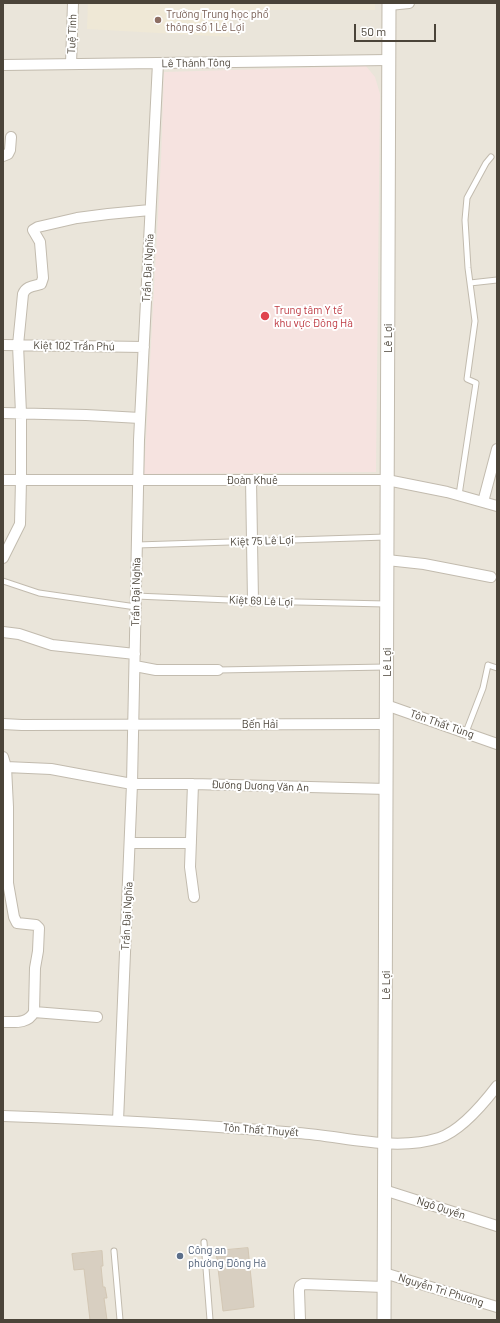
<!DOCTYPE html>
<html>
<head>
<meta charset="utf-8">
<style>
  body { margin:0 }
  #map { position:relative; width:500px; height:1323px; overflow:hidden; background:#f6f3ec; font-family:Barlow,sans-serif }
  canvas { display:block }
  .frame { position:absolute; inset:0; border:4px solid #4b4439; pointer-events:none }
  .scale { position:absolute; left:354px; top:24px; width:82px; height:18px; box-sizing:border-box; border:2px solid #4b4439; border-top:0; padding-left:5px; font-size:12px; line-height:14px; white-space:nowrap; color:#4b4439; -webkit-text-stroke:3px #fff; paint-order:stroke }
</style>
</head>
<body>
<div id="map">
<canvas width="500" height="1323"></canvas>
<div class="frame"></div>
<div class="scale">50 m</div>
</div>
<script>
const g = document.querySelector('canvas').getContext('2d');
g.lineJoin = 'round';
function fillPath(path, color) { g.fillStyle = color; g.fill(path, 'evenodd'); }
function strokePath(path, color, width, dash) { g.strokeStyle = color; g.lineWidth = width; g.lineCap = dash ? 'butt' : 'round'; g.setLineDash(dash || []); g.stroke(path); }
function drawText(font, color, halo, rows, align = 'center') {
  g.font = font + ' Barlow,sans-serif'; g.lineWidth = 4; g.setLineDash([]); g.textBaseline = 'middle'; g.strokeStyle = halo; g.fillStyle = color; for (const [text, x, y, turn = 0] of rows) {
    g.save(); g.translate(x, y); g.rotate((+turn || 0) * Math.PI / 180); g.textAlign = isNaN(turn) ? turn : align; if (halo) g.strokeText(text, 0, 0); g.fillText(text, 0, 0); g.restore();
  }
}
fillPath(new Path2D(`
  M3,3h494v1317h-494z`), '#eae5da');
fillPath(new Path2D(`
  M88,3h287v7h-146l1,27 -143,-8z`), '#efe8d6');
fillPath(new Path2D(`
  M366,66l9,11 5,17 -4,378 -232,2 17,-315 3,-87z`), '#f6e3e0');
const building = new Path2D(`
  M248,1248l6,59 -31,4 -7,-60z
  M102,1251l1,15h-2l2,21h2l2,11h-3l3,22h-17l-6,-51 -10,1 -2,-16z`);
fillPath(building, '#d8cfc1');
strokePath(building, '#d3c7b4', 1);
const service = new Path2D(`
  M470,283l27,-3
  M459,495l17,-112 -9,-4 8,-58 -7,-53 -3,-48 2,-22 19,-35 5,-6
  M137,545l249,-8
  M3,581l36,12 97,14
  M136,596l117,5 133,3
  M218,670l168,-3
  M466,732l17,-44 5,-23 9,3
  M204,1242l6,78
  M114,1251l6,69`);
const minor = new Path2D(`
  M389,5l20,-2
  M71,64l2,-61
  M3,65l386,-5
  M3,156l5,-2 2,-4 1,-13
  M3,345l141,2
  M3,413l83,2 54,3
  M3,480h384l60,12 50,14
  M251,480l2,121
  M483,502l14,-53
  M3,558l17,-34 1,-44v-67l-3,-68 5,-51c3,-8 11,-8 18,-10l2,-6 -3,-36 -7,-12 5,-3 39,-9 31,-4 42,-4
  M387,560l37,4 67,13
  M3,632l16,2 33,11 83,9
  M135,666l21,4h62
  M386,705l111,39
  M3,724l19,1 364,-1
  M3,757l3,10 2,40v76l6,34 3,6 19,2 3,3 -1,23 -3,17 -1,44c-6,12 -19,10 -31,10
  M6,767l45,2 81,15h61l194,5
  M193,784l-3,83 4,30
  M131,843h60
  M34,1012l63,5
  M3,1116c98,3 197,9 295,17 46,3 96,19 141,5 21,-7 45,-35 58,-52
  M118,1121l14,-337 7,-344 19,-377
  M384,1190l113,36
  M384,1273l113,34
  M300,1320l-1,-30 1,-4 3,-2 81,3`);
const tertiary = new Path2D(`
  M384,1320l5,-1317`);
strokePath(service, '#c2bbae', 7);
strokePath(minor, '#c2bbae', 12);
strokePath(tertiary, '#c2bbae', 15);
strokePath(service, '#fff', 5);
strokePath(minor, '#fff', 10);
strokePath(tertiary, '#fff', 13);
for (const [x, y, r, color] of [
  [158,20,4,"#8d6e63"],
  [265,316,5,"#e0444e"],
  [180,1256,4,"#5c6f8a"]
]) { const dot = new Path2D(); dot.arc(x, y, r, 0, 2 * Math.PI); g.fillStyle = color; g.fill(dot); strokePath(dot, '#fff', 1.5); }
drawText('11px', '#785e54', '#fff', [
  ["Trường Trung học phổ",166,14],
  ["thông số 1 Lê Lợi",166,27]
], 'left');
drawText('11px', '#4b4439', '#fff', [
  ["Tuệ Tĩnh",72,34,-88],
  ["Lê Thánh Tông",196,63,-1],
  ["Trần Đại Nghĩa",148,268,-87],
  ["Lê Lợi",388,338,-90],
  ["Kiệt 102 Trần Phú",74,346,1],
  ["Đoàn Khuê",252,480],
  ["Kiệt 75 Lê Lợi",262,541,-2],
  ["Trần Đại Nghĩa",136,592,-89],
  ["Kiệt 69 Lê Lợi",261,601,2],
  ["Lê Lợi",387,662,-90],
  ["Bến Hải",260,724],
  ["Tôn Thất Tùng",442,724,19],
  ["Đường Dương Văn An",260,786,2],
  ["Trần Đại Nghĩa",127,916,-87],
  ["Lê Lợi",386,985,-90],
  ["Tôn Thất Thuyết",261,1130,4],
  ["Ngô Quyền",441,1208,18],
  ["Nguyễn Tri Phương",441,1290,17]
]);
drawText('11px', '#be3a42', '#fff', [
  ["Trung tâm Y tế",274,310],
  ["khu vực Đông Hà",274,323]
], 'left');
drawText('11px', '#4e5e75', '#fff', [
  ["Công an",188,1250],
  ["phường Đông Hà",188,1263]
], 'left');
</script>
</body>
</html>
